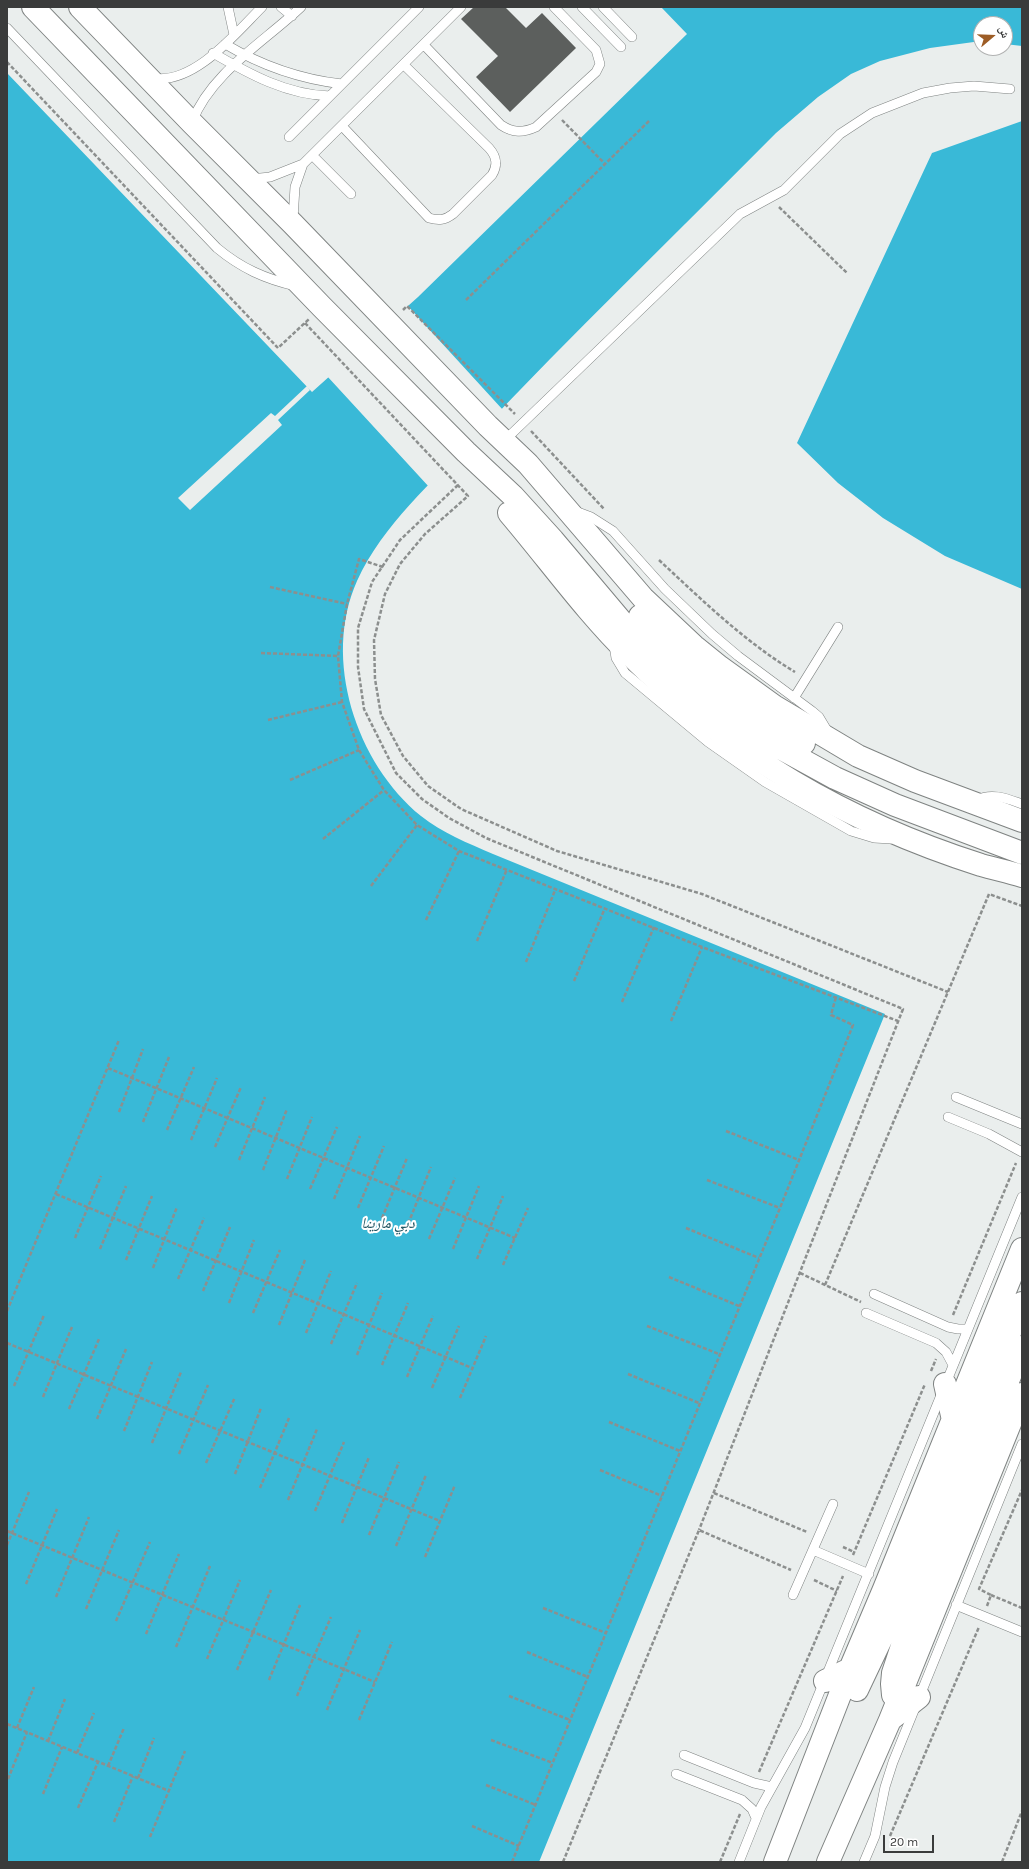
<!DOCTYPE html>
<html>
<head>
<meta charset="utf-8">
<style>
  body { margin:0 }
  #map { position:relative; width:1029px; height:1869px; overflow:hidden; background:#eaeeed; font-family:Karla,"Noto Naskh Arabic",sans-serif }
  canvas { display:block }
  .frame { position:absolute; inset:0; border:8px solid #3a3b3b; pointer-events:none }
  .north { position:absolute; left:973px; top:16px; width:40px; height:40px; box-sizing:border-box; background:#fff; border:1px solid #b0b1b1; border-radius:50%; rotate:71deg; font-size:11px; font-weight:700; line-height:16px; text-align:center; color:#3a3b3b }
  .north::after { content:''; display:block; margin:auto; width:14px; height:18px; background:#9d5d26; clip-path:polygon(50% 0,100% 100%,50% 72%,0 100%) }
  .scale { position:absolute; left:883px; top:1835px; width:51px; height:18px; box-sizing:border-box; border:2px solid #3a3b3b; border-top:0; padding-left:5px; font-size:12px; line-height:14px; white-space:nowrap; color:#3a3b3b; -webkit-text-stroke:3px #fff; paint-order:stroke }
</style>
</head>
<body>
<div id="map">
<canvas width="1029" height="1869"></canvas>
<div class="frame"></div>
<div class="north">ش</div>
<div class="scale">20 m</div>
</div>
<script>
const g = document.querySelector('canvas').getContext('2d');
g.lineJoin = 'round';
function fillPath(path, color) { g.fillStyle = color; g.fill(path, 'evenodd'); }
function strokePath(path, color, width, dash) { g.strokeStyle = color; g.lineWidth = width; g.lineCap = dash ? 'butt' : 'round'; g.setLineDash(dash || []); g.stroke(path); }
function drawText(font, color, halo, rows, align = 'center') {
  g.font = font + ' Karla,"Noto Naskh Arabic",sans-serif'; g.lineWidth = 4; g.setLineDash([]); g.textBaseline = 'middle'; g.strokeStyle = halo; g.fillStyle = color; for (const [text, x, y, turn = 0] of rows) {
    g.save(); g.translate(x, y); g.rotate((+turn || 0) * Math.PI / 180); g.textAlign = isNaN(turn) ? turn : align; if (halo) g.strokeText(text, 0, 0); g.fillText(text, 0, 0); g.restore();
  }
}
fillPath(new Path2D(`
  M661,7h361v39l-17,-2v-20h-24v17l-51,7 -50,13 -29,13 -33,23 -42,36c-100,101 -203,200 -301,304 -42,45 -92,87 -118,144 -35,78 -1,182 64,235 21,17 47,27 72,38l392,160 -346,848h-532v-1789l305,319 106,-95 269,-263z
  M1022,121v468l-77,-33 -62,-38 -45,-35 -41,-40 135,-290z`), '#39b9d7');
fillPath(new Path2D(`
  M406,304l97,106 -73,78 -103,-112z
  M307,386l3,4 -32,30 4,5 -92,85 -12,-12 93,-85 4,3z`), '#eaeeed');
fillPath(new Path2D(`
  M474,7h31l21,21 16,-15 34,35 -66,64 -34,-35 22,-21 -37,-37z`), '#5c5f5d');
const lane = new Path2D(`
  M228,7l6,28
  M281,7l11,9
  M582,7l39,40
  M603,7l29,30
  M7,28l210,220c24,20 48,31 79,38
  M225,44c37,22 74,35 117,40
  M424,45l77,80c12,8 22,8 35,2l60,-55 4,-8 -4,-14 -42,-43
  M213,53c36,21 74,42 117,43
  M153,78c41,7 83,-45 109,-71
  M192,122c19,-49 72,-80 109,-115
  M342,126l87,92c10,3 16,2 24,-4l39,-39c6,-10 5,-18 -3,-27l-85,-83
  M289,137l130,-130
  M312,155l39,39
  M251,179l19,-2 33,-13 158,-157
  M293,219l2,-32 8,-23
  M504,441l236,-227 44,-24 56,-56 32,-21 51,-20 27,-5 24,-2 36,3
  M575,511l16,6 22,14 52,58 47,45 26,22 74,55 7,6 9,15
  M614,645l2,13 9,15 83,69 57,40 86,49 23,7 17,1
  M794,698l44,-71
  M977,800c15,-8 31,-1 45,4
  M956,1097l66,27
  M948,1117l41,17 33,18
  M874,1294l74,33 10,2h10
  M866,1313l70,30 10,9 7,13
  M813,1550l56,24
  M793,1595l40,-91
  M956,1605l66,27
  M684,1755l70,28 18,4
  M676,1774l66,26 10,9 4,9
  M739,1862l22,-55 44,-79 217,-531
  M864,1862l11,-26 10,-49 8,-25 129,-318`);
const secondary = new Path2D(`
  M33,7l289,300 144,145 47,44 40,44 70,83 33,32 34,30 72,53 73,40 60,27 127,48
  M80,7l112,116 101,101 195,202 40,38 115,134 51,48 26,21 54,39 84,50 57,25 107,40
  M509,513c40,47 77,99 121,142 101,100 216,167 351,210 14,4 28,7 41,11
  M640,616c50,50 104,91 164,127
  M945,1384l8,36
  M825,1681l25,-12
  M857,1690l44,-93 121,-294
  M893,1695l-1,-11 1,-11 25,-75 104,-251
  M891,1719l28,-22
  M775,1862l75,-193 34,-80 138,-340
  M828,1862l62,-142 132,-326`);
strokePath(lane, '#7f8382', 10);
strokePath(secondary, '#7f8382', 24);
strokePath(new Path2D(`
  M7,62l271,286 31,-29
  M562,120l43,44
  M779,207l68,66
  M466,300l183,-179
  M403,310l4,-4 108,108
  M305,323l163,173 -43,38 -25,30 -15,30 -11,46 1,39 6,36 22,41 25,30 33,23 96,42 145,43 246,98
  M531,431l73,78
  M458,485l-58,55 -28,42 -14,46v39l6,42 32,64 26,26 27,19 37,20 417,171 -204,521
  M659,560c43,40 86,82 136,112
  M383,567l-24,-8 -12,45 -9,52 4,46 17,48 25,40 33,35 42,26 243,96 196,74
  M270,587l77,17
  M261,653l77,3
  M268,720l74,-18
  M290,780l69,-30
  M323,839l61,-49
  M371,886l46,-61
  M426,920l33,-69
  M477,941l30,-72
  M526,962l30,-74
  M574,981l31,-73
  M622,1002l32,-75
  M671,1021l31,-74
  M108,1068l407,170
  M119,1112l24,-63
  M143,1122l26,-65
  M167,1130l27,-63
  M726,1131l73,29
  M191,1140l26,-62
  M215,1147l26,-60
  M239,1160l26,-63
  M263,1170l24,-61
  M287,1179l25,-62
  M707,1180l73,28
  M310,1189l27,-62
  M56,1194l416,174
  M334,1199l26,-63
  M358,1208l26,-62
  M382,1218l25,-60
  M686,1228l73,30
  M406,1229l25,-62
  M75,1238l26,-62
  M429,1239l26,-61
  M100,1249l26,-63
  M453,1249l26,-63
  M477,1259l26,-63
  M126,1260l26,-64
  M503,1265l25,-57
  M153,1268l24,-61
  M800,1273l61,29
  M669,1277l70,29
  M178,1279l26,-61
  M825,1285l164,-391 33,12
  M203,1291l27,-64
  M229,1303l25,-63
  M7,1311l112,-271
  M253,1313l27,-63
  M953,1315l63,-152
  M279,1325l26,-65
  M647,1326l72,28
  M306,1333l25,-62
  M7,1343l433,178
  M331,1344l26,-61
  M357,1355l25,-62
  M382,1365l26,-62
  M931,1371l5,-12
  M628,1374l71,29
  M407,1377l26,-61
  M14,1386l30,-71
  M432,1388l27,-62
  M43,1397l29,-70
  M460,1398l26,-62
  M69,1409l30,-70
  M97,1419l29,-70
  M609,1422l71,29
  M124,1431l28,-69
  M152,1443l29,-71
  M179,1454l29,-69
  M206,1463l29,-66
  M600,1470l62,26
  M235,1474l26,-66
  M260,1488l29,-70
  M714,1493l93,39
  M288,1500l29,-71
  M315,1511l29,-69
  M342,1523l27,-66
  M7,1531l368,151
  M369,1535l30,-73
  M7,1545l22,-53
  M396,1546l30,-71
  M843,1547l11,5
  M853,1555l72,-171
  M425,1557l30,-72
  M814,1580l23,11
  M26,1584l31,-75
  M991,1595l31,13
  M56,1597l33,-80
  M987,1606l4,-11 -12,-6 43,-99
  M543,1608l63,25
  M86,1609l33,-79
  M116,1621l34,-79
  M146,1634l33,-80
  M176,1647l34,-81
  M527,1652l61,25
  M207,1659l33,-79
  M237,1670l34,-80
  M269,1680l31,-75
  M297,1696l34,-79
  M509,1696l61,24
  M327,1710l33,-80
  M359,1720l33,-78
  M7,1724l162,67
  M17,1728l17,-41
  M491,1740l62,23
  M48,1741l17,-42
  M77,1753l17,-40
  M108,1766l16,-38
  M759,1772l84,-196
  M138,1778l16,-40
  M8,1779l19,-47
  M486,1785l50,20
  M43,1794l19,-47
  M78,1808l20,-46
  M114,1822l19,-46
  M472,1826l47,20
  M890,1836l89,-209
  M150,1837l35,-86
  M512,1862l268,-654 73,-183 -22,-10 5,-18
  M563,1862l136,-332 92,40
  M720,1862l20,-48
  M1002,1862l20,-51`), '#8c8f8e', 2.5, [4, 2]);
strokePath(lane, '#fff', 9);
strokePath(secondary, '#fff', 22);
drawText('italic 15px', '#205461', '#fff', [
  ["دبي مارينا",388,1224]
]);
</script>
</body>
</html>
